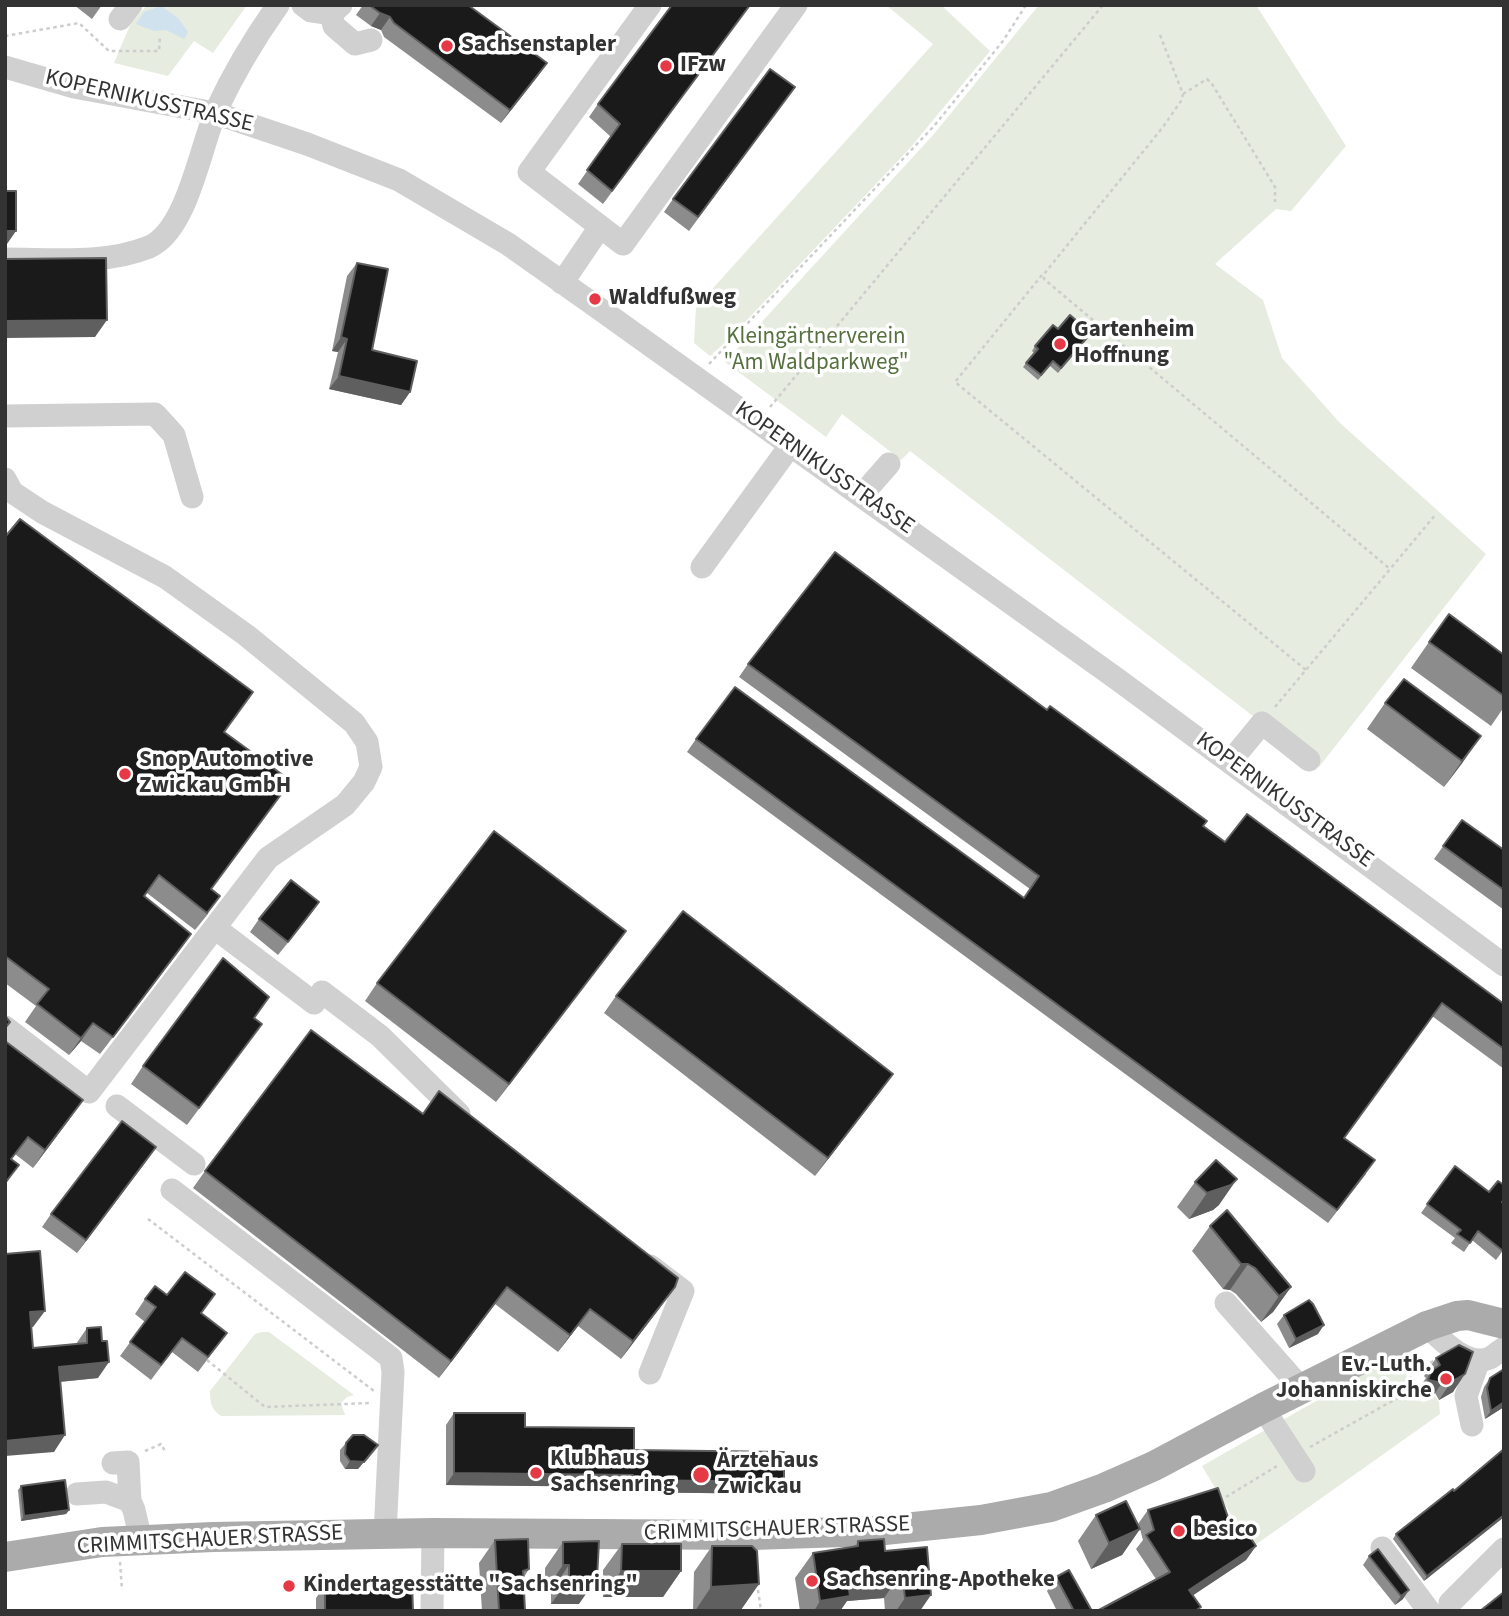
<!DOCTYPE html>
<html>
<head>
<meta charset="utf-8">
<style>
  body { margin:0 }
  #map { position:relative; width:1509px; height:1616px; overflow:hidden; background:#fff; font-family:"Source Sans 3",sans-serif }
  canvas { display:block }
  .frame { position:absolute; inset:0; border:7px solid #333; pointer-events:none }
</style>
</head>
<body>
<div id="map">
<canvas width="1509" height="1616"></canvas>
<div class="frame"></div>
</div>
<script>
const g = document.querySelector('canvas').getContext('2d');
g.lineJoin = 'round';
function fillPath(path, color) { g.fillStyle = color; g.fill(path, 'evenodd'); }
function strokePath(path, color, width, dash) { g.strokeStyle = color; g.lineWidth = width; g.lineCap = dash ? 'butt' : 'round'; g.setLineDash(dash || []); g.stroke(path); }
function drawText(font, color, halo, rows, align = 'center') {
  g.font = font + ' "Source Sans 3",sans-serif'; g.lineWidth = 7; g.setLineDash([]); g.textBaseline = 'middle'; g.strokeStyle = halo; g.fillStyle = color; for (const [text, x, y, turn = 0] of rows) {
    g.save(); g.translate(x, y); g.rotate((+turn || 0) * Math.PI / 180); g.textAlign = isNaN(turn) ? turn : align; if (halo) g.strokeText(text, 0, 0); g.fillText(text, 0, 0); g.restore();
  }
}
fillPath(new Path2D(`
  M147,5h100l-34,48 -19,-12 -26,35 -54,-13 17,-40z
  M886,5h55l49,46 -79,96 -182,192 -19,17 -16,-13 2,-36 237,-263z
  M1039,5h217l90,141 -55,65 -15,-2 -61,55 48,36 19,58 58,65 146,131 -167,213 -409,-316 -9,9 -59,-46 -16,23 -101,-75 209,-228z
  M262,1332h7l85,63 -7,2 -6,6 4,12 -124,1c-10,-7 -11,-13 -11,-25l45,-57z
  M1409,1348l4,8 -10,10 11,30 3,4 7,2 11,-6 4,6 1,12 -189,134 -49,-82z`), '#e6ecdf');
fillPath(new Path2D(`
  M161,6l17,12 10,14 -4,7 -18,-9 -12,1 -18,-7 8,-12z`), '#cfe2ee');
strokePath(new Path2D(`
  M1160,35l23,59 -2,7 -18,26 -119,147v5l346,290
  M5,36l74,-13 30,28h50l1,-15
  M1183,94l24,-15 5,5 63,103v15
  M1042,275l-87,107 351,288
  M709,364l225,-238 69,-85 23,-36
  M770,407l333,-402
  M1275,707l161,-193
  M148,1219l226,172
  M207,1360l58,47 106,-4
  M1310,1447l100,-56 1,-17 26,-15
  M145,1451l16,-7 4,7
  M1226,1497l51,-31
  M120,1562l2,28
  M757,1583l4,28`), '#cdcdcd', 2.5, [3.5, 3.5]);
strokePath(new Path2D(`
  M303,5l8,6 20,3 10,-9
  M650,5l-121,167 94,72 173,-239
  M331,14l3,12 21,18 16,-4
  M120,19l11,-14
  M5,67l69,20 141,26 92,31 92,36 109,64 82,58 527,377 387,286
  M5,259c46,0 100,6 144,-12 38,-16 51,-99 67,-136 17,-37 38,-72 62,-106
  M562,283l38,-56
  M5,416l150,-2 19,21 18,62
  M5,479l7,13 30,20 123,65 81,58 108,88 13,19 4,25 -7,15 -19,23 -77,53 -179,234 -84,-65
  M861,496l28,-32
  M702,567l88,-121
  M1230,762l32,-39 47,37
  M215,928l99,75
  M322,992l58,44 79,78
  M117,1106l77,58
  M172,1190l219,168 2,14 -8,162
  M1226,1303l76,86
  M1427,1326c14,14 41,42 63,32 4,-2 9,-7 14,-10
  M650,1373l33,-82 -33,-25
  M1263,1408l41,63
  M1472,1425l-6,-29 13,-36
  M113,1463l15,-1 2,39
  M77,1494l29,-2 24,9 4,9 7,30
  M1382,1548l47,63
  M1450,1603l54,-54
  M432,1611l1,-78`), '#d0d0d0', 23);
strokePath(new Path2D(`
  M5,1557l97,-15 111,-5 220,-4 319,2 123,-4 106,-11 70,-13 53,-19 50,-22 109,-58 164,-82 30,-10 11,-1 36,9`), '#ababab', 30);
fillPath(new Path2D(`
  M74,5h28l-10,14z
  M363,5h105l79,58 -46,60 -117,-86 -3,-7 -10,-4 -15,-11z
  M750,5l-147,199 -25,-20 33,-47 -22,-20 9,-13z
  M795,87l-106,144 -25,-19 9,-13z
  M357,263l15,87 38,42 -9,13 -72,-16 9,-37 -6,-1 15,-75z
  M1058,329l30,8 -30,36 -8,-7 -12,14 -15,-13 11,-14 -2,-2 3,-5z
  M5,537l219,195 67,49 -80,108 -3,25 -13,16 -48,-37 -2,3 34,55 -79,103 -19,-13 -12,14 -44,-33 11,-16 -31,-23z
  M1429,642l75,13v52l-13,19 -80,-58z
  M748,664l456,162 21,16 279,162v65l-72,-53 -88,122 22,36 -38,49 -641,-471 9,-13 328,159 6,-9 -291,-212z
  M1385,703l78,59 -19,25 -77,-58z
  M1462,820l42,30v60l-70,-51z
  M319,902l-41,53 -28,-23 9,-13z
  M626,931l-130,171 -131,-101 12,-18z
  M616,996l277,78 -78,102 -211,-163z
  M255,1018l7,6 -75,101 -56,-41 12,-18z
  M5,1041l66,76 -38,51 -18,-14 -4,6 8,5 -14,20z
  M423,1114l252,173 -54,72 -43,-33 -20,26 -63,-48 -56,74 -246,-190 12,-17z
  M147,1160l-70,93 -35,-26 9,-13z
  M1455,1166l47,36 2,47 -8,11 -24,-20 -8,12 -13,-9 4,-5 -34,-25z
  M1195,1182l24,23 -6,5 -24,9 -12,-12z
  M1210,1226l81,61 -18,25 -12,10 -25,-28 -6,-4 -7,-1 -31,-38z
  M5,1254l28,73h-2l2,21 43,-4 11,-16 11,50 -38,4 -6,70z
  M167,1295l35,19 25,19 -29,39 -26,-20 -21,28 -31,-24 25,-34 -10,-8 10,-15z
  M1284,1315l34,19 -29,14 -12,-24z
  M1459,1345l-6,47 -14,8 -4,-7 -10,6 -9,-2 3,-9 7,-10 -2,-2 12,-18z
  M1504,1369v38l-19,12 -4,-22 3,-10 6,-9z
  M454,1413l71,14 259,55 -8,12 -150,-2 -1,-5 -179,-2v-60z
  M346,1443l32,2 -20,24h-13l-5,-8v-11z
  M21,1486l48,24 -3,4 -45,7 -3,-31z
  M1454,1491l50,26 -80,64 -31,-42 3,-5z
  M1148,1510l83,16 25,20 -10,14 -53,35 8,12 -3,4h-101l59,-32 -20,-30 7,-9 -3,-11 -18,26 -31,14 -13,-28 18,-26 43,13 -1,-4z
  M495,1540l34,29 -5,8 1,34h-43l-3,-48z
  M858,1541l27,10 42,-4 -7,64h-35l-1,-13 -37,3 -7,10h-40l-5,-33 18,-25 41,-6z
  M563,1542l16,62h-28v-13h-6v-23z
  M622,1544l59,27 -18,26h-60v-27z
  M712,1546l29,64 -48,1 1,-39z
  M1369,1556l34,43 -8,6 -32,-40z
  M1056,1577l36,34h-35l-10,-20z
  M325,1585l88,26h-97v-13z`), '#8c8c8c');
fillPath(new Path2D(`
  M380,13l10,4 -9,13 -10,-4z
  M547,63l-9,13 -37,47 9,-13z
  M5,231h11l-9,13h-2z
  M107,320l-12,17 -90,1v-17z
  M341,337l6,2 -9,13 -6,-1z
  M339,376l71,16 -9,13 -72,-16z
  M1481,736l-18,26 -19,25 18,-26z
  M319,902l-9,13 -32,40 10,-13z
  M626,931l-13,17 -117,154 13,-18z
  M191,934l-12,17 -79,103 13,-17z
  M93,1023l-12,18 -12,14 12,-17z
  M893,1074l-13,18 -65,84 13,-18z
  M83,1100l-12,17 -38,51 12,-18z
  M156,1147l-9,13 -70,93 9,-13z
  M1237,1179l-18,26 -6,5 -24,9 18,-26z
  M1241,1264h7l-18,26 -7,-1z
  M507,1287l-12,17 -56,74 12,-17z
  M675,1287l-13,18 -41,54 12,-18z
  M1291,1287l-18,25 -12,10 18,-26z
  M590,1309l-12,17 -20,26 12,-17z
  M45,1311l-12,16 -14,1 11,-16z
  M1324,1325l-6,9 -29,14 7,-9z
  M109,1362l-11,16 -51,5 12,-16z
  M1465,1374l-12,18 -14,8 12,-18z
  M1447,1376l-12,17 -10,6 -9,-2 12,-17z
  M1504,1402v5l-19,12 6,-8z
  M65,1435l-11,17 -49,4v-15z
  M378,1445l-20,24h-13l5,-8z
  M454,1473l179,2 -8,12 -179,-2z
  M634,1480l150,2 -8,12 -150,-2z
  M69,1510l-3,4 -45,7 3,-5z
  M1504,1515v2l-80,64 3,-5z
  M1140,1529l-18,26 -31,14 18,-26z
  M1256,1546l-10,14 -66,44 9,-14z
  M563,1565h6l-18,26h-6z
  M621,1571h60l-18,26h-60z
  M902,1572l-18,26 -37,3 -7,10h-26l6,-10 27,-25z
  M597,1578l-18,26h-28l18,-25z
  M759,1584l-18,26 -46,1 16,-24z
  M1409,1590l-6,9 -8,6 6,-9z
  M931,1595l-11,16h-24l9,-13z`), '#5f5f5f');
const building = new Path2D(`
  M369,5h99l79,58 -37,47 -116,-87 -4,-6 -10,-4z
  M672,5h78l-138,186 -25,-21 33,-46 -22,-20z
  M770,69l25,18 -97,130 -25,-18z
  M5,191h11v40h-11z
  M106,258l1,62 -102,1v-62z
  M357,263l31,6 -16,81 45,11 -7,31 -71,-16 8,-37 -6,-2z
  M1070,315l21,18 -30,35 -8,-7 -12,14 -15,-12 12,-14 -3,-3 18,-21 5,4z
  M20,519l233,173 -29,40 67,49 -80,108 9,7 -13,17 -48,-38 -15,21 47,38 -78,103 -20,-14 -12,15 -44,-34 12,-15 -44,-33v-419z
  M835,552l212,158 3,-4 157,115 -4,5 22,16 22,-28 257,190v45l-62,-46 -98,135 31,22 -38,50 -641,-471 39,-52 289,211 15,-22 -291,-212z
  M1449,614l55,41v41l-75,-54z
  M1404,679l77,57 -19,25 -77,-58z
  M1462,820l42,30v40l-61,-44z
  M494,831l132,100 -117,153 -132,-101z
  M291,880l28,22 -31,40 -29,-23z
  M683,911l210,163 -65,84 -212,-162z
  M223,958l46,39 -15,21 8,6 -63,84 -56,-42z
  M5,1016l5,6 -5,6z
  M311,1030l112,84 16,-23 239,187 -3,9 -42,54 -43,-32 -20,26 -63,-48 -56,74 -246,-190z
  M5,1041l78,59 -38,50 -17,-13 -17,22 8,6 -14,18z
  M122,1121l34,26 -70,93 -35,-26z
  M1216,1160l21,19 -6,6 -24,8 -12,-11z
  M1455,1166l34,26 9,-11 6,4v15l-2,2 2,2v45l-1,2 -25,-20 -8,12 -13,-9 4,-4 -34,-26z
  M1227,1210l64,77 -12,9 -24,-28 -7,-4h-7l-31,-38z
  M40,1251l5,60 -15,1 3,36 54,-5v-15l14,-1 1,14h5l2,21 -50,5 6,68 -60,6v-187z
  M185,1272l30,22 -14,19 26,20 -19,24 -26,-19 -21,27 -31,-23 26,-35 -11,-8 10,-13 12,9z
  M1309,1300l4,4 11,21 -28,14 -12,-24z
  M1459,1345l14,7 -8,22 -14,8 -4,-6 -9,6 -10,-2 3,-9 9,-6 -4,-7z
  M1504,1369v33l-13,9 -4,-23 3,-10z
  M454,1413h71v14l109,1v22l150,2v30l-150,-2 -1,-5 -179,-2z
  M353,1435h11l14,10 -14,17 -14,-1 -5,-7 1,-11z
  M1504,1449v66l-77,61 -31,-42 57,-45 1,2z
  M65,1480l4,30 -45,6 -3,-30z
  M1218,1488l13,38 9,-4 16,24 -67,44 12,17 -6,4h-98l73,-39 -24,-37 8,-5 -6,-20z
  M1126,1501l14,28 -31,14 -13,-28z
  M528,1539l1,30 -6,2 2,40h-26l-4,-71z
  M884,1539l1,12 42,-4 4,48 -26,3 -3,-26 -55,4 3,20 -30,5 -7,-48 45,-7v-5z
  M599,1541l-2,37 -28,1v-14h-6v-23z
  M622,1544h59v27h-60z
  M712,1546h40l5,5 2,33 -48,3z
  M1378,1549l31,41 -8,6 -32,-40z
  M1069,1570l23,41h-18l-18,-34z
  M412,1582l1,29h-88v-26z
  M1504,1592v19h-24z`);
fillPath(building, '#1a1a1a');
strokePath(building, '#5f5f5f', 2);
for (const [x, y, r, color] of [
  [447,46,7,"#e63946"],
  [666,66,7,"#e63946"],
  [595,299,7,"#e63946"],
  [1060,344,7,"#e63946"],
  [125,774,7,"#e63946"],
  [1446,1379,7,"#e63946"],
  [536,1473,7,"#e63946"],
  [701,1475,9,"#e63946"],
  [1179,1531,7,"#e63946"],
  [812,1581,7,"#e63946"],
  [289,1586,7,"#e63946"]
]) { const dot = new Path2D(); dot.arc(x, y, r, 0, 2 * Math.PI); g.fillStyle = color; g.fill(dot); strokePath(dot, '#fff', 2.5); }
drawText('bold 23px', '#333', '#fff', [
  ["Sachsenstapler",461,46],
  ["IFzw",680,66],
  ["Waldfußweg",609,299],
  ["Gartenheim",1074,331],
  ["Hoffnung",1074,357],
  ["Snop Automotive",139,761],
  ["Zwickau GmbH",139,787],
  ["Ev.-Luth.",1432,1366,"right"],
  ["Johanniskirche",1432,1392,"right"],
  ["Klubhaus",550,1460],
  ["Sachsenring",550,1486],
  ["Ärztehaus",717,1462],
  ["Zwickau",717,1488],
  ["besico",1193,1531],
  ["Sachsenring-Apotheke",826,1581],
  ["Kindertagesstätte \"Sachsenring\"",303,1586]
], 'left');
drawText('23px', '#333', '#fff', [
  ["KOPERNIKUSSTRASSE",149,102,13],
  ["KOPERNIKUSSTRASSE",824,469,35],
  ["KOPERNIKUSSTRASSE",1284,801,36],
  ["CRIMMITSCHAUER STRASSE",777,1530,-2],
  ["CRIMMITSCHAUER STRASSE",210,1541,-3]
]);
drawText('23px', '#56703f', '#fff', [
  ["Kleingärtnerverein",816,338],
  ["\"Am Waldparkweg\"",816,364]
]);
</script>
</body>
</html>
